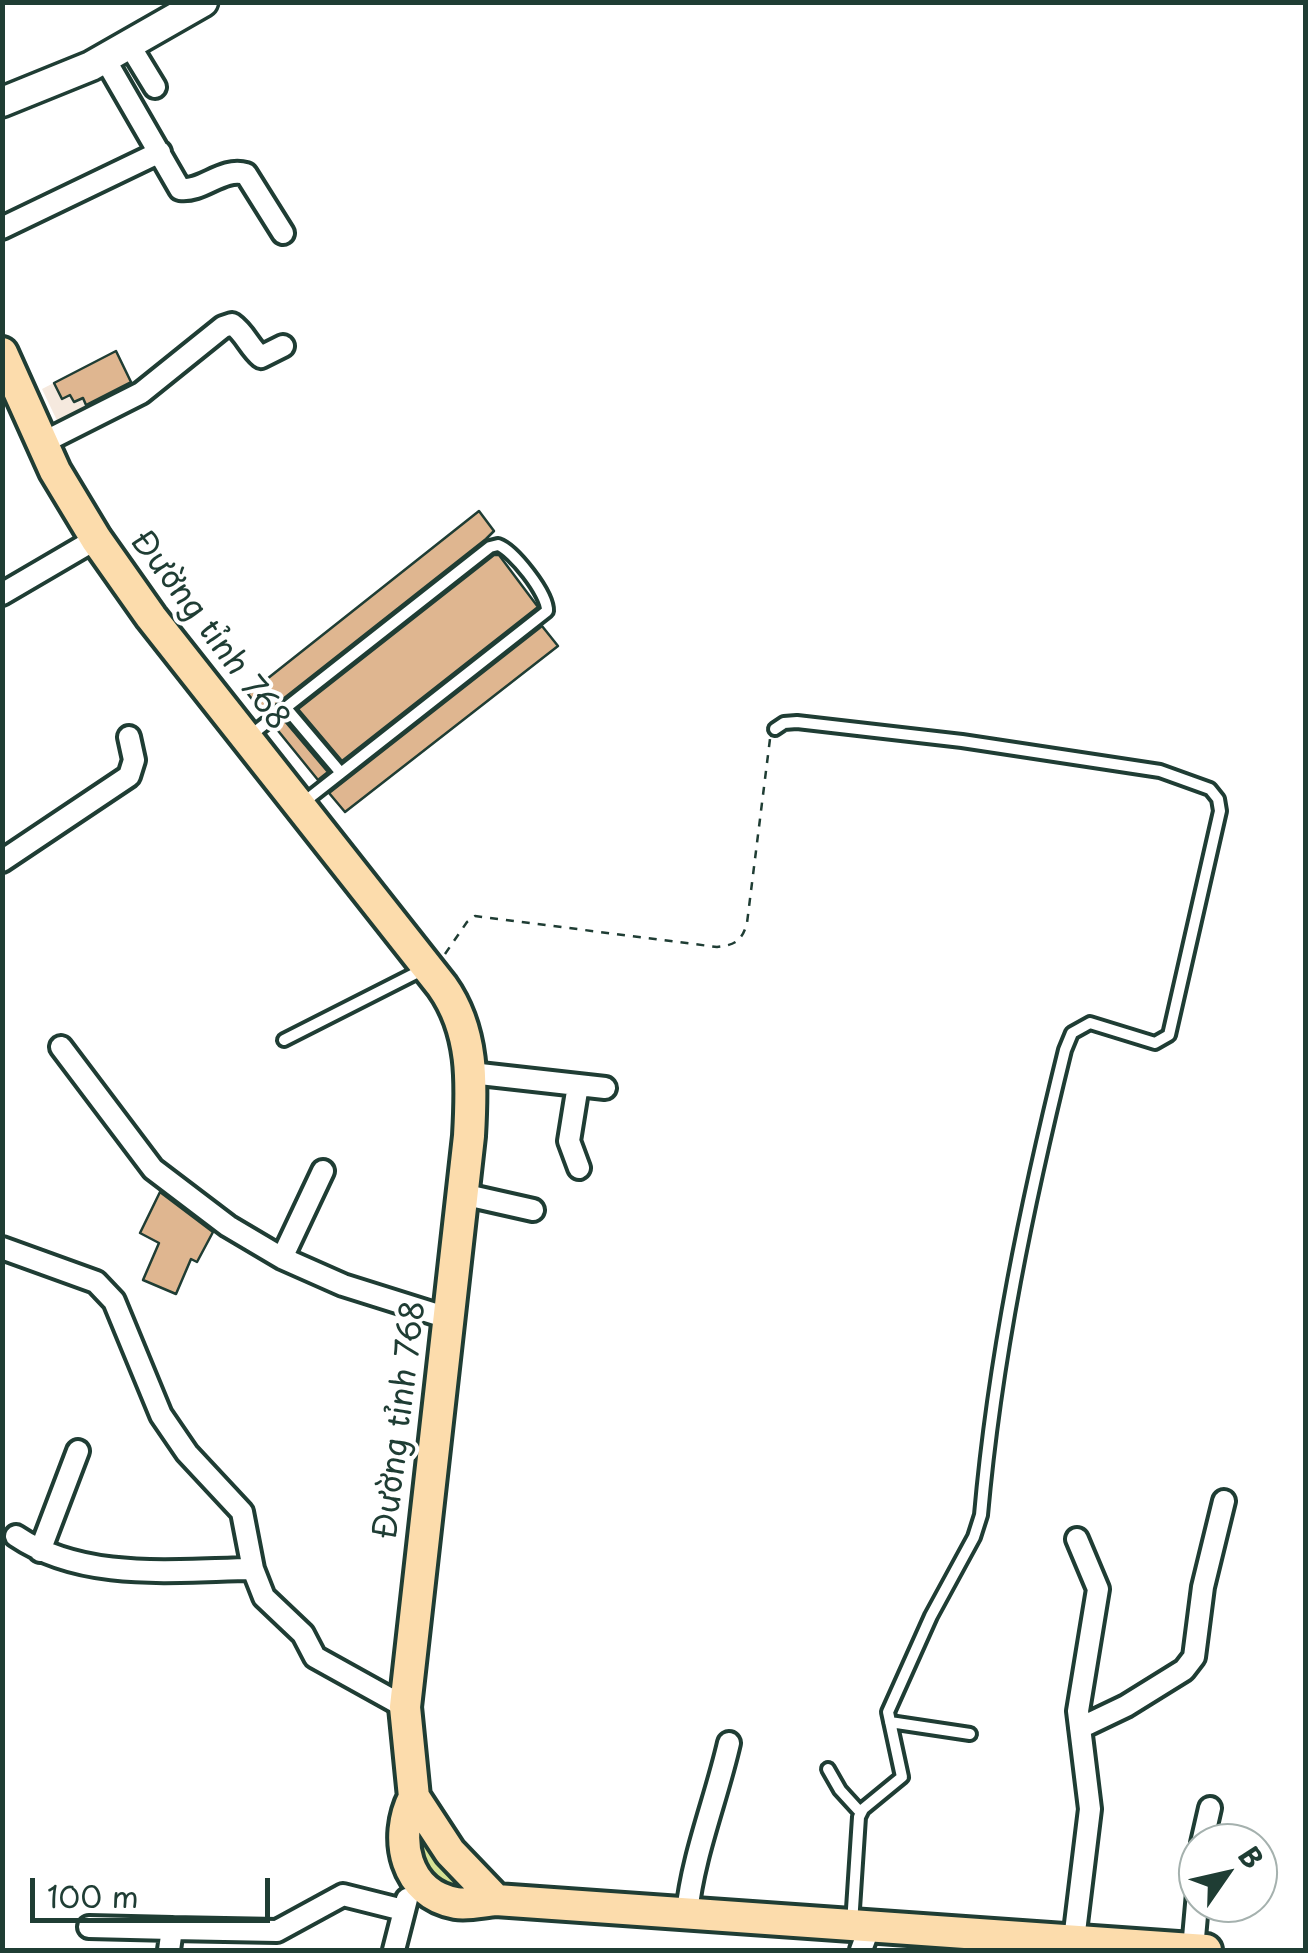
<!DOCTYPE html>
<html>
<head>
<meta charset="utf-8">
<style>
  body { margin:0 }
  #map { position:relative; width:1308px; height:1953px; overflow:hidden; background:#fff; font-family:"Playpen Sans",sans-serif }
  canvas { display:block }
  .frame { position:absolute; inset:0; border:5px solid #1f3d34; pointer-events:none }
  .north { position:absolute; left:1178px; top:1823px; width:100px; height:100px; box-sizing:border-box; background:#fff; border:2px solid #a5b1ae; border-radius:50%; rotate:56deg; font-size:28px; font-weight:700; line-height:40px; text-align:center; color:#1f3d34 }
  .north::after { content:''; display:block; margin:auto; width:35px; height:45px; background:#1f3d34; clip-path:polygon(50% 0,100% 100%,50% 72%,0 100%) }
  .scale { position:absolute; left:30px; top:1878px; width:240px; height:45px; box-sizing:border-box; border:5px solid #1f3d34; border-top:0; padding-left:12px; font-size:30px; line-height:35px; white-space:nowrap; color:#1f3d34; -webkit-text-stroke:8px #fff; paint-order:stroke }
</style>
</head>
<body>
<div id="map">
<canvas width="1308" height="1953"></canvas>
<div class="frame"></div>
<div class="north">B</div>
<div class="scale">100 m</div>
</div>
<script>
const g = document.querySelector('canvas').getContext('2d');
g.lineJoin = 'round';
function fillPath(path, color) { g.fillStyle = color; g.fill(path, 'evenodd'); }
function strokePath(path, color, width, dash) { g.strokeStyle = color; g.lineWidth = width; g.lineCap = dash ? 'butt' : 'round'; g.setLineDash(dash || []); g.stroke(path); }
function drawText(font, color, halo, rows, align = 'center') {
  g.font = font + ' "Playpen Sans",sans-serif'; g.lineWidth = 8; g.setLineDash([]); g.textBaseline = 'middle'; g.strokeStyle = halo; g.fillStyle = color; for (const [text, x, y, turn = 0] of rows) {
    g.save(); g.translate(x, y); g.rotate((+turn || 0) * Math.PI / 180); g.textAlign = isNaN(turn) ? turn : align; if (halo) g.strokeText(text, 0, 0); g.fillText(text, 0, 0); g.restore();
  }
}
fillPath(new Path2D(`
  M116,351l20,39 -75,39 -19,-40z`), '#f5e9de');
fillPath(new Path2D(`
  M413,1827l16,13 50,52 -13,3 -45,-22z`), '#d5e194');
const building = new Path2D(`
  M116,351l15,31 -45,23 -3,-7 -9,4 -4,-7 -8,4 -8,-16z
  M479,511l15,20 -8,8 -222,175 -16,-20z
  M494,555h5l39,52 -196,154 -44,-52z
  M542,626l16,20 -213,166 -16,-19z
  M284,720l44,52 -10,8 -43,-53z
  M160,1192l53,40 -16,30 -6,-3 -15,35 -33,-14 16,-37 -19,-10z`);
fillPath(building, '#dfb690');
strokePath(building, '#1f3d34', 2.5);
const lane = new Path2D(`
  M286,708l55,65
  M775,729l9,-6 13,-1 165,19 198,30 50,18 8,10 2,12 -51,224 -14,8 -65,-20 -18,10 -7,17c-38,154 -70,307 -84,465l-7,22 -43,79 -43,96 14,65 -39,32 -4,8 -7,107
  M251,735l239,-188 8,-2c15,5 50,49 49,66l-243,191
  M284,1040l138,-70
  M890,1722l80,12
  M828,1769l12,21 21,23`);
const street = new Path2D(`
  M130,46l25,41
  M105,59l75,130c23,3 42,-22 66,-15l37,59
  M2,228l158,-76
  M42,443l99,-50 82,-66 9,-3c13,9 17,23 29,33l22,-11
  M2,594l94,-55
  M2,861l127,-85 5,-16 -5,-23
  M61,1047l92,122 75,57 54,32
  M471,1073l134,15
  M578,1085l-9,56 10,27
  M323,1171l-41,87 61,27 105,33
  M462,1194l71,16
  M2,1248l94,34 18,19 47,114 26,38 55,59 11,57 11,28 39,37 12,23 90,50
  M16,1536c68,46 159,34 237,33
  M40,1551l38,-100
  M1080,1728l46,-22 58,-36 10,-13 9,-70 21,-86
  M1202,1843l8,-35
  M687,1913c6,-58 29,-113 42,-170
  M89,1927l83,2
  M1074,1940l16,-131 -12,-98 20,-122 -21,-50
  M1193,1949l5,-56
  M169,1950l3,-21 105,2 66,-36 60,15
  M394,1950l13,-51
  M861,1950l9,-24`);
const secondary = new Path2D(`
  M2,102l89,-36 112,-64`);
const primary = new Path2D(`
  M2,353l53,118 41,68 55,78 291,369c32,45 30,97 27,150l-64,571 9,90 36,55 46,48 710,50
  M414,1797c-21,41 -9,97 42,106 13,2 27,-2 40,-3`);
strokePath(lane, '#1f3d34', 18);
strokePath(street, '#1f3d34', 28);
strokePath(secondary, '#1f3d34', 35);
strokePath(primary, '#1f3d34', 38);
strokePath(new Path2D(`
  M445,954l22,-32 8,-6 242,31c18,-2 25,-6 30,-24l23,-184`), '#1f3d34', 2.5, [8, 8]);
strokePath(lane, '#fff', 10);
strokePath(street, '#fff', 20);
strokePath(secondary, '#fff', 28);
strokePath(primary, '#fcdcac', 30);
drawText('32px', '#1f3d34', '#fff', [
  ["Đường tỉnh 768",209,631,53],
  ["Đường tỉnh 768",401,1420,-83]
]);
</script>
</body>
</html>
